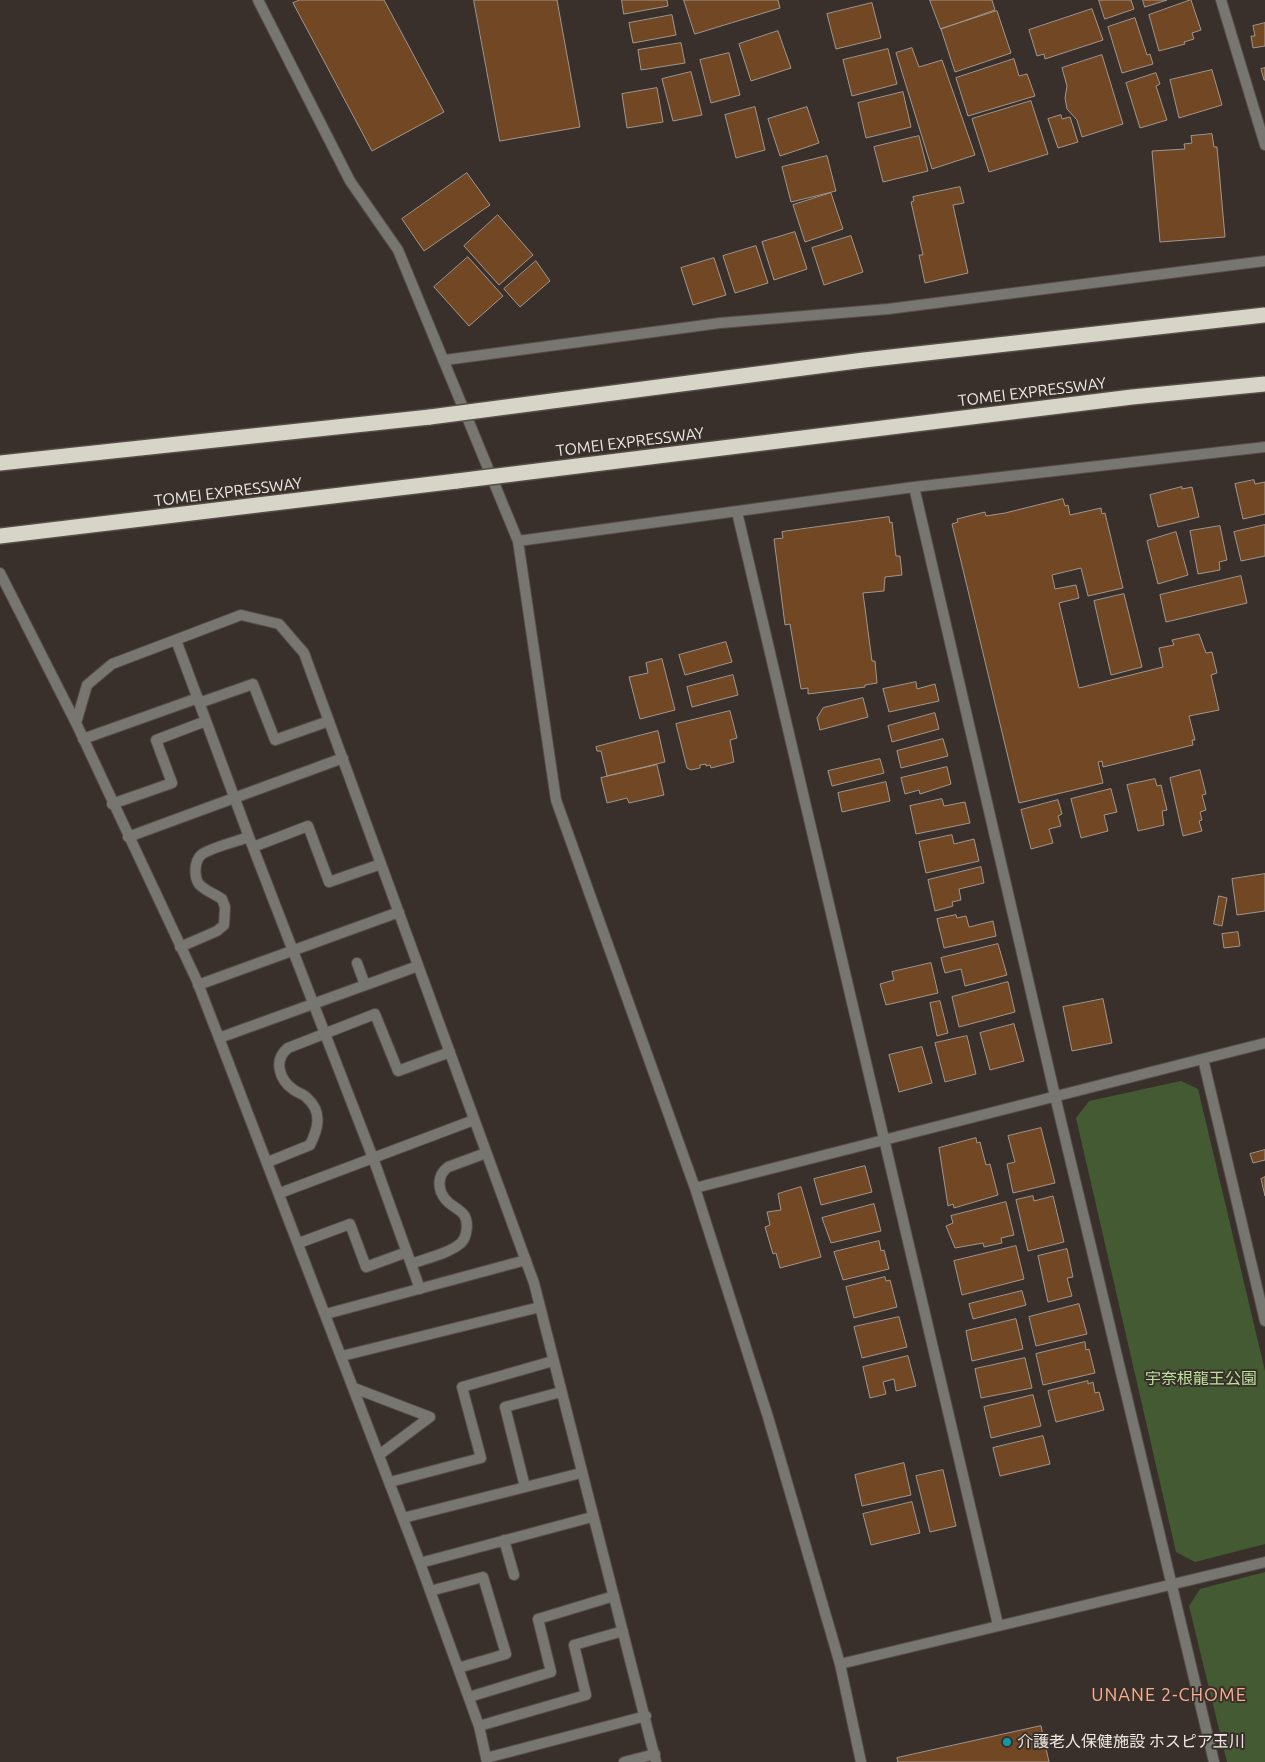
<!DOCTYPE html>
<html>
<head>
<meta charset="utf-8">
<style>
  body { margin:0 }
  canvas { display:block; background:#39302b }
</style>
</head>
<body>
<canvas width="1265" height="1762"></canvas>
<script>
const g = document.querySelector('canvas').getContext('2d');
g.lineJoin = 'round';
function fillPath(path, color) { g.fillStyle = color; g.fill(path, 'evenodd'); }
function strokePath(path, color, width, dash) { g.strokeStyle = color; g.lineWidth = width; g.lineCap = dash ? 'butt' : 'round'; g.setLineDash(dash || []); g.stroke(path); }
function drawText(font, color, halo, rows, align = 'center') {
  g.font = font + ' Ubuntu,"Noto Sans JP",sans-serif'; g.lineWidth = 4; g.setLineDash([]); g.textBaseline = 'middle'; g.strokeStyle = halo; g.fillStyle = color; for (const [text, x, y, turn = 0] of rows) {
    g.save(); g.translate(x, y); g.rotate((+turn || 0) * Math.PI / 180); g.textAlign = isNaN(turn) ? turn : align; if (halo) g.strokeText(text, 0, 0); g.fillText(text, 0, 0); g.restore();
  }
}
fillPath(new Path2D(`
  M1181,1081l17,8 67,282v173l-70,18 -19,-10 -100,-434 13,-17z
  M1265,1572v190h-38l-38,-156 11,-17z`), '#445a32');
const building = new Path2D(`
  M300,0h84l60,112 -72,39 -79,-148z
  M474,0h83l23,127 -80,14z
  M622,0h45l1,6 -44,8z
  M684,0h94l2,8 -85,26z
  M930,0h62l3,10 -54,19z
  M1099,0h32l3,9 -29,10z
  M1143,0h24l-22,7z
  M1191,0l10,30 -9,3 2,6 -10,3 1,2 -26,7 -10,-36z
  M872,3l9,35 -45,11 -9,-35z
  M1092,9l11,31 -58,19 -1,-5 -7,2 -8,-26z
  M997,11l14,42 -56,19 -14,-43z
  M672,15l4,20 -43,8 -4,-20z
  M1135,18l12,37 3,-1 3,10 -31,9 -14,-46z
  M1265,23v23l-12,2 -2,-12h4l-2,-10z
  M778,31l13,37 -40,13 -12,-37z
  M681,43l4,20 -44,7 -3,-20z
  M912,48l7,19 23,-7 33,95 -43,14 -36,-116z
  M888,49l9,35 -45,12 -9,-36z
  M729,53l11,42 -29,8 -11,-43z
  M1102,55l21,69 -41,13 -5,-17 -10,-11 -2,-11 2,-12 -5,-18z
  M1014,59l5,17 8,-2 8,22 -67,20 -12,-38z
  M1265,68v12h-1l-3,-11z
  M1212,70l10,35 -43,13 -9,-38z
  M691,72l11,43 -29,6 -11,-42z
  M1156,73l4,11 -4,2 11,34 -27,8 -14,-45z
  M657,88l6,34 -36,6 -5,-34z
  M903,92l8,35 -45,11 -8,-35z
  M1031,101l17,53 -59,18 -17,-53z
  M755,107l10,43 -29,8 -11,-43z
  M807,107l12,36 -39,13 -12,-37z
  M1061,115l1,4 8,-2 8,25 -20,6 -10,-29z
  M1212,134l2,13h3l8,90 -65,5 -8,-91 33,-2 -1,-5 8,-1 -1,-7z
  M919,136l9,35 -45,11 -9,-35z
  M827,156l9,35 -45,11 -9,-35z
  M467,173l23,32 -66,46 -22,-32z
  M960,187l4,16 -11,2 15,68 -43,10 -6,-28h4l-12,-53 3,-1 -1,-4z
  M831,193l12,36 -38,13 -12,-37z
  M498,215l35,40 -34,30 -35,-39z
  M795,232l12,37 -33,11 -12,-38z
  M851,236l12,36 -39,13 -12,-37z
  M756,246l12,37 -33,10 -12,-37z
  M468,257l35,39 -34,30 -35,-39z
  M714,258l12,37 -33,10 -12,-37z
  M536,261l14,20 -30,26 -16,-18z
  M1254,480l1,4 10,-2v32l-22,5 -8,-35z
  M1182,487v2l10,-2 7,30 -41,10 -8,-32z
  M1063,499l2,7 3,-1 2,10 31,-7 1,6 3,-1 18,75 -35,8 -7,-28 -29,7 3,14 21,-4 3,13 -20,5 20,85 84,-21 -4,-19 15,-3 -2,-5 27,-6 7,19 6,-1 5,21 -6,2 8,35 -30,6 6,24h-3l1,5 -90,22 -1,-6 -4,1 5,21 -84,20 -67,-279 6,-2 -1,-3 28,-7 1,4 19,-3z
  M889,517l1,6 2,-1 4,34h4l2,19 -17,2 -1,14 -21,2 9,68h3l2,22 -12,2v2l-57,7v-6l-7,1 -11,-65 -5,1 -11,-86 9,-1 -1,-6z
  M1265,525v31l-24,5 -7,-29z
  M1220,526l7,34 -8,2 1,8 -22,4 -8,-43z
  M1176,532l12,43 -30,9 -11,-43z
  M1241,576l6,27 -81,19 -6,-27z
  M1124,594l18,73 -31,8 -17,-74z
  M726,642l6,20 -47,13 -6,-20z
  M662,659l13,51 -35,9 -11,-42 19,-4 -2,-10z
  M733,675l5,20 -46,12 -5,-20z
  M916,682l1,7 18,-5 4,17 -50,11 -6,-23z
  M863,698l5,19 -48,13 -3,-12 6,-10z
  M730,711l7,27 -7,2 4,22 -23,6 -1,-3 -4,1v-2l-6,1v3l-9,2 -4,-2 -11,-44z
  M935,713l4,16 -47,13 -4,-16z
  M658,731l7,31 -58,14 -6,-25h-4l-1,-4z
  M943,739l5,17 -47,12 -4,-17z
  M880,759l4,14 -52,13 -4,-15z
  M657,765l7,30 -35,8 -2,-5 -20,5 -6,-25z
  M947,767l4,17 -31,10 -1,-4 -14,4 -4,-16z
  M1200,770l6,24 -4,1 4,15 -6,2 2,8 -3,1 3,10 -19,5 -13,-58z
  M1155,779l2,7 4,-1 6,25 -5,1 2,14 -26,6 -11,-46z
  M886,782l4,19 -48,11 -4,-19z
  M1111,789l6,23 -13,3 4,16 -27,7 -10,-39z
  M942,799l2,7 21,-4 5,21 -54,11 -6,-28z
  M1058,800l4,14 -4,2 3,10 -12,3 4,14 -22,6 -10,-39z
  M952,835l2,9 20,-5 5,22 -53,12 -7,-31z
  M981,867l3,16 -25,6 2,11 -9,2 1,4 -18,5 -7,-31z
  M1265,874v37l-28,4 -5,-36z
  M1219,896l8,2 -5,28 -8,-2z
  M956,915l1,3 9,-2 3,11 24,-6 3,15 -52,12 -7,-29z
  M1238,932l2,14 -16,2 -2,-14z
  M998,944l9,31 -42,11 -4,-17 -16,4 -4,-15z
  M931,963l7,30 -52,12 -6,-21 14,-4 -2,-8z
  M1008,982l7,30 -56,15 -7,-30z
  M1103,999l9,44 -40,8 -9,-44z
  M940,1001l8,32 -11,3 -7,-33z
  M1014,1024l10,37 -34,9 -10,-37z
  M967,1036l9,38 -31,8 -10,-39z
  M922,1047l10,36 -33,9 -10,-37z
  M1041,1128l14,55 -42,10 -6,-29 8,-2 -7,-26z
  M976,1138l1,5 3,-1 6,23 4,-1 8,31 -44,13 -1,-4 -5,2 -9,-58z
  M1265,1150v10l-12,3 -3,-9z
  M865,1166l7,26 -51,13 -7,-26z
  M1265,1177v19l-4,-17z
  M801,1187l20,70 -41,11 -4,-15 -3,1 -8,-27 5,-2 -3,-13 14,-2 -3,-16z
  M1033,1196l1,5 19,-5 11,46 -36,9 -12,-51z
  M1006,1202l8,33 -13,3 1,5 -18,4 -1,-4 -28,5 -9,-22 7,-3 -2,-7z
  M874,1204l7,27 -50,12 -9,-25z
  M879,1241l2,10 3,-1 5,19 -46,11 -9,-28z
  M1016,1246l8,33 -62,16 -8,-34z
  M1067,1249l6,28 -6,1 5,18 -24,6 -10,-46z
  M885,1277l1,4 4,-1 7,27 -43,11 -8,-31z
  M1022,1291l4,14 -53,14 -4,-15z
  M1079,1304l8,30 -51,12 -7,-29z
  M899,1317l8,30 -45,11 -8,-31z
  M1016,1319l7,30 -51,12 -6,-30z
  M1085,1342l1,8 3,-1 6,24 -52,12 -7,-31z
  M908,1356l8,30 -20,5 -2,-12 -11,3 3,12 -16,4 -7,-31z
  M1025,1358l7,30 -51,10 -6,-29z
  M1088,1381v3l5,-2 2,11 4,-1 5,18 -48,12 -8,-31z
  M1033,1395l8,31 -50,12 -7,-31z
  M1043,1436l7,28 -50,12 -7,-28z
  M904,1463l7,32 -49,11 -7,-31z
  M943,1470l13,56 -26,6 -14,-56z
  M912,1502l8,31 -49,12 -8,-31z
  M1041,1726l8,36h-151l-1,-4z`);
fillPath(building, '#724723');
strokePath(building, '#a0968e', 1);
const service = new Path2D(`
  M0,573l76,150
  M176,640l73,197 124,321 47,131
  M199,703l54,-19 22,56 54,-19
  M83,739l115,-41
  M112,804l60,-21 -16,-43 50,-19
  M128,837l215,-79
  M253,847l55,-21 21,56 52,-18
  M180,947l37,-16 7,-6 1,-18 -3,-8c-7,-5 -17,-8 -23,-15 -5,-7 -5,-22 2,-29 8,-7 37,-14 48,-18
  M357,963l8,22
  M198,985l201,-73
  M219,1038l199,-72
  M268,1162l42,-17c8,-16 13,-33 -3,-47 -3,-4 -9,-5 -13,-8 -15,-10 -21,-30 -6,-42l87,-34 23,57 52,-19
  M280,1193l194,-73
  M299,1243l51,-19 16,43 41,-15
  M411,1264c16,-6 37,-10 50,-21 6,-6 8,-21 3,-28 -4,-6 -13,-9 -18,-15 -9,-10 -9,-25 2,-33l38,-14
  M326,1314l200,-54
  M342,1356l198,-49
  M354,1388l76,29 -51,38
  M390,1482l91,-24 -19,-71 91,-26
  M525,1487l-20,-80 56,-15
  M403,1518l178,-45
  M504,1540l10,35
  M420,1563l172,-46
  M430,1591l53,-14 23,77 -48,14
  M469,1697l82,-25 -13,-53 76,-23
  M479,1726l107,-31 -12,-50 49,-14
  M486,1758l160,-42
  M487,1762l-8,-36 -59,-163 -201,-525 -22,-57 -121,-258 11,-38 25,-21 129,-49 38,9 25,29 230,630 122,479
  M624,1762l31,-8`);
const minor = new Path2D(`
  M258,0l92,181 48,69 120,291 38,259 139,388 73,229 72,247 21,98
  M1221,0l44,145
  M445,360l275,-37 168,-14 377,-48
  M914,487l141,609 159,666
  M737,512l261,1113
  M518,541l396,-54 351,-40
  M1203,1059l62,262
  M695,1188l570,-145
  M840,1664l425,-102`);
const motorway = new Path2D(`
  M0,463l430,-46
  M0,536l457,-55`);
strokePath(service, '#564d49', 12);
strokePath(minor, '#564d49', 12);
strokePath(motorway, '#564d49', 18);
strokePath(service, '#777671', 10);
strokePath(minor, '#777671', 10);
strokePath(motorway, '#d7d4c8', 15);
const motorwayBridge = new Path2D(`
  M430,417l434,-57 401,-45
  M457,481l675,-84 133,-13`);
strokePath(motorwayBridge, '#564d49', 18, []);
strokePath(motorwayBridge, '#d7d4c8', 15);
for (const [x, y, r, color] of [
  [1007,1742,5,"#0f9aa8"]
]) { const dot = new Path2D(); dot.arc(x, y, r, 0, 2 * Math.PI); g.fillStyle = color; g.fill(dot); strokePath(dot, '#39302b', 2); }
drawText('16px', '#eee8e4', '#39302b', [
  ["TOMEI EXPRESSWAY",1032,392,-7],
  ["TOMEI EXPRESSWAY",630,442,-7],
  ["TOMEI EXPRESSWAY",228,492,-7]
]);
drawText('16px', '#b7e197', '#39302b', [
  ["宇奈根龍王公園",1201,1379]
]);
drawText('16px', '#eee8e4', '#39302b', [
  ["介護老人保健施設 ホスピア玉川",1017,1742]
], 'left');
g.letterSpacing = '1px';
drawText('18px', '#fbaf8e', '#39302b', [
  ["UNANE 2-CHOME",1169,1695]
]);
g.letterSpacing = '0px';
</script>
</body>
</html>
